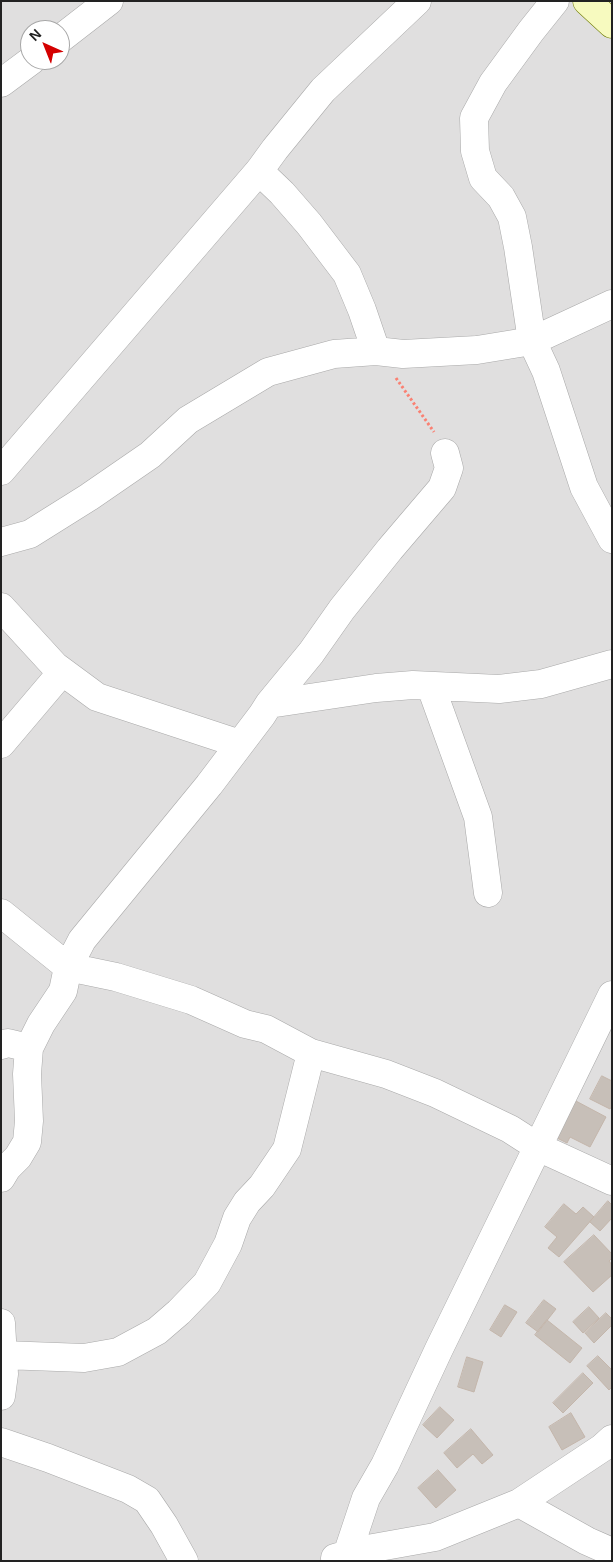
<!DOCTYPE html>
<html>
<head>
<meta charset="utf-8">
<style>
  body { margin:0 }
  #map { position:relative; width:613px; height:1562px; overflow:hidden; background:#f2efe9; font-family:Helvetica,sans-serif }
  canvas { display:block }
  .frame { position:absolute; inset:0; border:2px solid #222; pointer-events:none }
  .north { position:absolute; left:20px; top:20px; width:50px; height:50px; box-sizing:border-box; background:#fff; border:1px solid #a7a7a7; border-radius:50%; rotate:316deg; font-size:14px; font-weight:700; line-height:20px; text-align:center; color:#222 }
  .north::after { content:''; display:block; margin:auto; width:18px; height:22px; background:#d40000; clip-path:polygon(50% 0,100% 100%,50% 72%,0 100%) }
</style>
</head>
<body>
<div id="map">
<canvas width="613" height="1562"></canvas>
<div class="frame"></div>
<div class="north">N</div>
</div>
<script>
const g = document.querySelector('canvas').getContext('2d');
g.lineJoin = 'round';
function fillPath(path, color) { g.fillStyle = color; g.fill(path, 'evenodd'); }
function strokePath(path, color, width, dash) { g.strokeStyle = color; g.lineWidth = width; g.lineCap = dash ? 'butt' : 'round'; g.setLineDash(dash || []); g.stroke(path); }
fillPath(new Path2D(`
  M1,1h611v1560h-611zM30,30h30v30h-30z`), '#e0dfdf');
const building = new Path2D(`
  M602,1076l10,5v25l-2,3 -20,-10z
  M574,1100l32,17 -16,30 -20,-10 -3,6 -12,-6z
  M608,1201l4,4v13l-12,13 -10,-9z
  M564,1204l12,10 7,-7 11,10 -35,40 -11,-9 9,-11 -12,-10z
  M594,1235l18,19v4l-3,3 3,4v10l-19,17 -29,-30z
  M544,1300l12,9 -18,23 -12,-9z
  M505,1305l12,7 -16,25 -11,-7z
  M589,1307l10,11 -16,15 -10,-11z
  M606,1313l6,6v6l-18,18 -9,-10z
  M547,1320l35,28 -12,15 -35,-28z
  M598,1356l14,14v17l-3,3 -22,-24z
  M467,1357l16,5 -9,30 -16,-5z
  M583,1373l10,10 -30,30 -10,-10z
  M440,1407l14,13 -17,18 -14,-13z
  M571,1413l14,24 -23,13 -13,-23z
  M471,1429l22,26 -11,9 -9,-10 -16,14 -13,-15z
  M438,1470l18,20 -20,18 -18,-20z`);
fillPath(building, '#c7bfb8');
strokePath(building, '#c4b6ab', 1);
const street = new Path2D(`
  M555,1l-24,30 -38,52 -19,35 1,33 8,27 18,19 11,20 6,30 14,94 14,30 38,116 28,52
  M60,39l49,-38
  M1,83l31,-23
  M259,171l23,22 27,31 38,50 15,36 14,41
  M1,471l258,-300 16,-22 48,-59 94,-89
  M1,542l29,-8 59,-37 61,-42 38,-35 80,-48 66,-18 42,-3 27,3 74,-4 55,-9 80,-37
  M1,607l54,59 42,31 143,47
  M431,687l47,130 10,76
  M269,704l107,-16 37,-3 86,4 42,-5 71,-20
  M1,744l61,-72
  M1,913l67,54 48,10 75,23 54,24 21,5 45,24 75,21 49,19 75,36 28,18 74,34
  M1,1045l7,-2 21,5
  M1,1178l6,-10 11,-11 9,-15 2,-21 -2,-47 2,-26 12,-24 22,-33 5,-24 14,-27 127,-155 53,-70 7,-11 42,-51 31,-44 48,-60 52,-61 7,-20 -4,-15
  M1,1323l3,51 -3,22
  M3,1355l81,3 34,-6 39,-21 22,-19 28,-29 21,-39 9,-26 10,-16 15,-16 25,-37 24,-96
  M1,1442l47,16 80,31 19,11 17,25 20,36
  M519,1503l68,38 25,11
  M335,1558l27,-8 73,-13 84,-34 83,-55 10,-9
  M345,1561l21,-63 19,-33 54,-116 173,-354`);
const secondary = new Path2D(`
  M587,1l25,23`);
strokePath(street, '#a9a9a9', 29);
strokePath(secondary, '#707d05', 29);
strokePath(new Path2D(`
  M396,378l38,54`), '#fa8072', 3, [2.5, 2.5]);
strokePath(street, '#fff', 28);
strokePath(secondary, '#f7fabf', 28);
</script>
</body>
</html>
